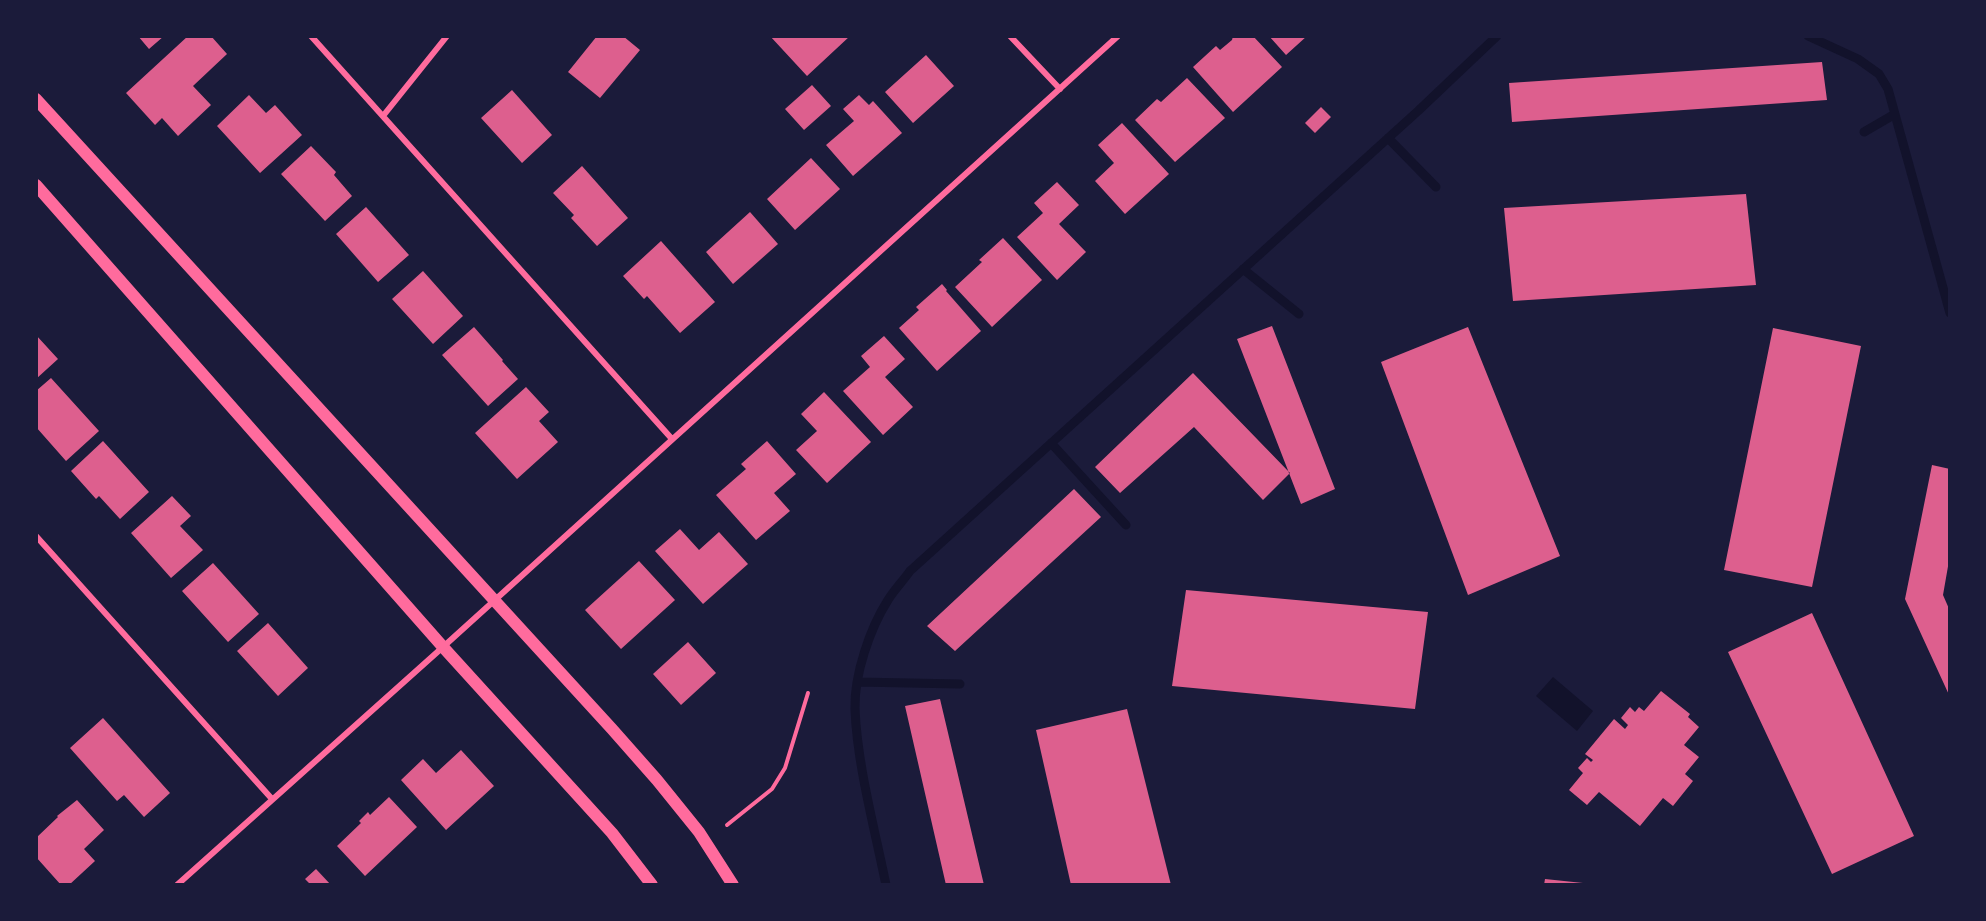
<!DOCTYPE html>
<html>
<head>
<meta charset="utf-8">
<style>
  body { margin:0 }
  #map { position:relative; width:1986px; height:921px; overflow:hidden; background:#1b1b3a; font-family:Bitter,serif }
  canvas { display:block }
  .frame { position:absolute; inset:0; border:38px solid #1b1b3a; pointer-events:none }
</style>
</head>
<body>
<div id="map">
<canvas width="1986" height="921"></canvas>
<div class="frame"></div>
</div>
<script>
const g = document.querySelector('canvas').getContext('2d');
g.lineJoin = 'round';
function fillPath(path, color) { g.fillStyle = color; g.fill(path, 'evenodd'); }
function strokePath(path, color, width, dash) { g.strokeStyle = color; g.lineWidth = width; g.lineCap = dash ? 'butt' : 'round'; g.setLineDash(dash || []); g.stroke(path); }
fillPath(new Path2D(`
  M1553,677l40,34 -16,20 -41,-35z`), '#12122b');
strokePath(new Path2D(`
  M1808,36l50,23 21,15 9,15 62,224
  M1864,132l31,-18
  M1388,138l48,49
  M1243,269l56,45
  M1051,443l75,82
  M858,682l102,2
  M886,885c-11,-55 -29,-121 -31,-176 -1,-34 15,-81 33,-109 6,-10 15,-19 22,-29l508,-460 79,-75`), '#12122b', 9);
fillPath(new Path2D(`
  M138,36h26l-15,13z
  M188,36h23l16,18 -34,32 18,19 -33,31 -16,-18 -7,7 -29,-32z
  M597,36h26l17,14 -40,48 -32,-26z
  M770,36h80l-43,40z
  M1233,36h20l29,31 -49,45 -40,-45 23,-21 4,4 12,-10z
  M1269,36h38l-21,19z
  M926,55l28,31 -41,37 -28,-31z
  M1822,62l5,38 -315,22 -3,-39z
  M1187,78l38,40 -50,44 -40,-42 22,-21 4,3z
  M812,85l19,21 -27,24 -19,-21z
  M512,90l40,45 -30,28 -41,-45z
  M249,95l17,18 9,-8 27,30 -42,38 -43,-47z
  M859,95l10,10 4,-4 29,32 -49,43 -27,-31 28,-24 -11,-12z
  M1321,107l10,10 -16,16 -10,-10z
  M1122,123l47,51 -44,40 -30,-33 19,-18 -16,-18z
  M311,146l25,26 -2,3 18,21 -27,25 -44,-47z
  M811,158l29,31 -45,41 -28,-31z
  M582,166l46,52 -31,28 -26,-28 3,-3 -21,-22z
  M1057,182l22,23 -20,19 27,28 -29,28 -40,-43 26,-24 -9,-10z
  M1746,194l10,91 -243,16 -9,-93z
  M366,207l43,48 -31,27 -42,-48z
  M750,212l28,32 -45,40 -27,-32z
  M1003,238l39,42 -50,47 -37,-40 27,-25 -3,-2z
  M661,241l54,61 -35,31 -33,-37 -3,3 -21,-23z
  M423,271l40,45 -30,28 -41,-45z
  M942,284l5,6 -1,1 35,40 -44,40 -38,-43 20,-18 -3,-3z
  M1272,326l63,163 -34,15 -64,-165z
  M474,327l29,33 -1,1 16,18 -30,27 -46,-51z
  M1468,327l92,229 -92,39 -87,-233z
  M1773,328l88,18 -49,241 -88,-17z
  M36,335l22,24 -22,20z
  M884,336l21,23 -20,18 28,30 -30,28 -40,-44 27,-24 -9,-11z
  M1193,373l97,100 -27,27 -69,-73 -74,66 -25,-26z
  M51,378l48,53 -33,30 -30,-34 2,-2 -2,-2v-32z
  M526,387l23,25 -10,9 19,21 -41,37 -42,-46z
  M824,392l47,50 -44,41 -31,-33 21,-19 -16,-17z
  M103,441l46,51 -29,27 -21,-23 -3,3 -25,-28z
  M767,441l29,33 -22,19 16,18 -34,29 -40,-45 30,-26 -5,-5z
  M1932,465l18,4v86l-7,40 7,16v86l-45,-98z
  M1074,489l27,28 -146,134 -28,-25z
  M172,496l19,20 -11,10 23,24 -32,28 -40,-45z
  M680,529l19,21 20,-18 29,32 -45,40 -48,-53z
  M639,561l36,39 -54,49 -36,-39z
  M213,563l46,51 -31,28 -46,-51z
  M1186,590l242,22 -13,97 -243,-23z
  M1812,613l102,223 -82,38 -104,-222z
  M268,623l40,45 -30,28 -41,-45z
  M688,642l28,31 -35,32 -28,-31z
  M1661,691l29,23 -2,3 11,10 -15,18 15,12 -14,17 8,7 -20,25 -10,-8 -23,28 -41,-34 -12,13 -18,-15 14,-17 -5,-5 9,-10 4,4 2,-2 -8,-6 29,-35 11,10 3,-4 -7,-7 9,-11 5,5 4,-5 5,4z
  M940,699l44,186h-38l-41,-179z
  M1127,709l44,176h-100l-35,-155z
  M103,718l67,75 -26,24 -20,-22 -7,6 -47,-53z
  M461,750l33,36 -48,44 -45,-50 22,-21 13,14z
  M389,797l28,30 -52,49 -28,-30 24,-23 -2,-2 9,-9 2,3z
  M77,800l27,30 -20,19 11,12 -26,24h-8l-25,-28v-19l22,-21 -1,-1z
  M316,869l15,16h-20l-6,-6z
  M1545,879l38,4v2h-39z`), '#dd5f8e');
strokePath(new Path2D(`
  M727,825l45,-36 13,-21 23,-75`), '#ff6b9d', 4);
strokePath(new Path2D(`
  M311,36l361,403
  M1010,36l50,53
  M383,116l64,-80
  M36,536l236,263
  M177,885l266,-238 675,-611`), '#ff6b9d', 6);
strokePath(new Path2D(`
  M36,99l576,630 45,51 42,52 34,53
  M36,185l407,462 169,186 40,52`), '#ff6b9d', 12);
</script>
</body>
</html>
